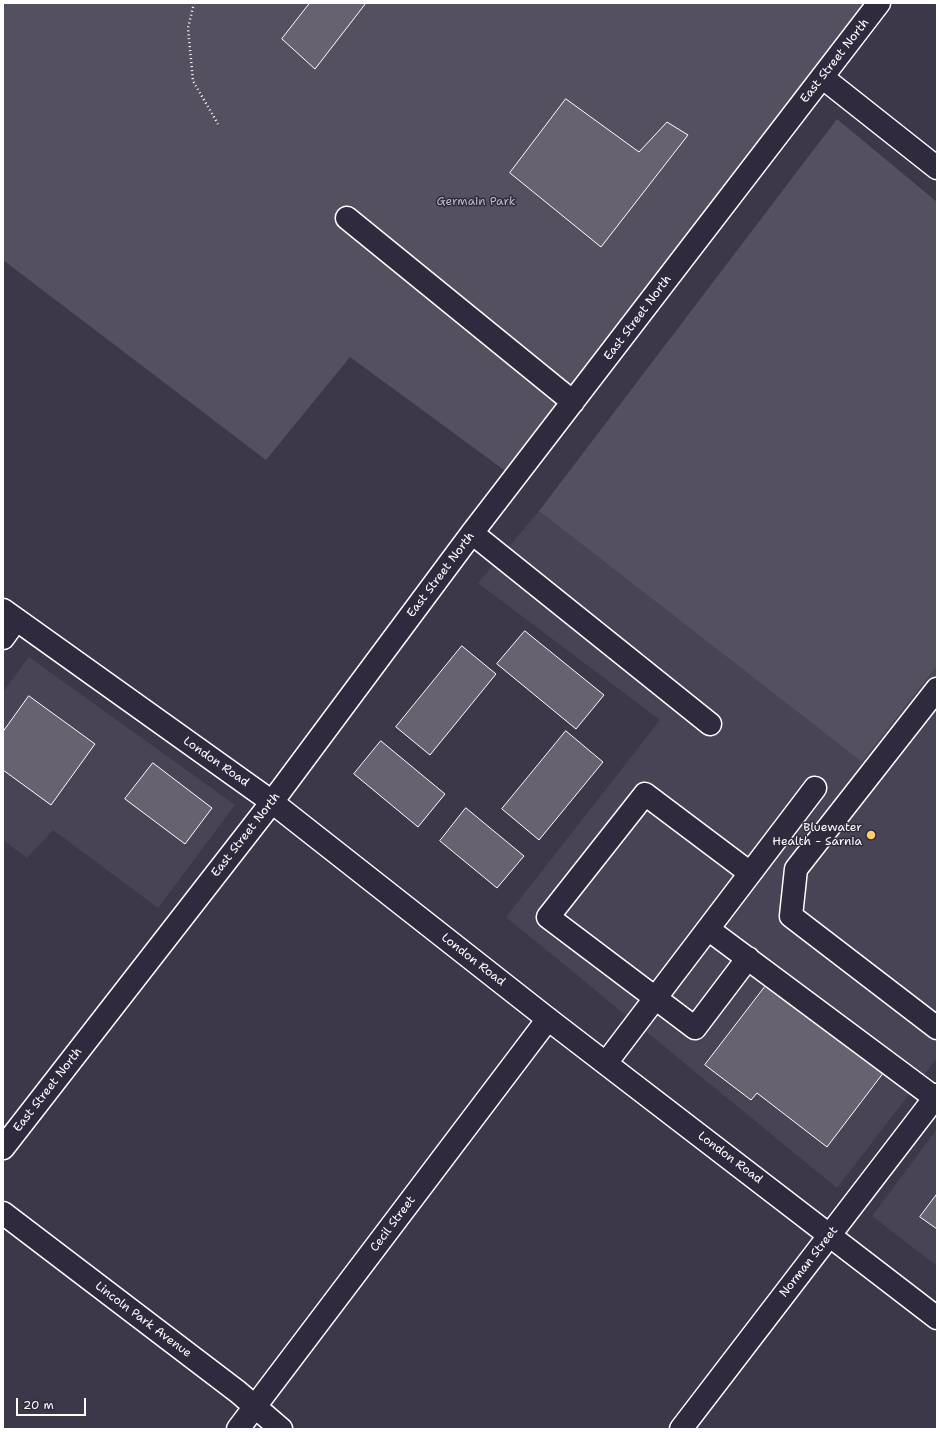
<!DOCTYPE html>
<html>
<head>
<meta charset="utf-8">
<style>
  body { margin:0 }
  #map { position:relative; width:940px; height:1432px; overflow:hidden; background:#3c3749; font-family:"Shantell Sans",sans-serif }
  canvas { display:block }
  .frame { position:absolute; inset:0; border:4px solid #fff; pointer-events:none }
  .scale { position:absolute; left:16px; top:1398px; width:70px; height:18px; box-sizing:border-box; border:2px solid #fff; border-top:0; padding-left:5px; font-size:12px; line-height:14px; white-space:nowrap; color:#fff; -webkit-text-stroke:3px #2f2a3d; paint-order:stroke }
</style>
</head>
<body>
<div id="map">
<canvas width="940" height="1432"></canvas>
<div class="frame"></div>
<div class="scale">20 m</div>
</div>
<script>
const g = document.querySelector('canvas').getContext('2d');
g.lineJoin = 'round';
function fillPath(path, color) { g.fillStyle = color; g.fill(path, 'evenodd'); }
function strokePath(path, color, width, dash) { g.strokeStyle = color; g.lineWidth = width; g.lineCap = dash ? 'butt' : 'round'; g.setLineDash(dash || []); g.stroke(path); }
function drawText(font, color, halo, rows, align = 'center') {
  g.font = font + ' "Shantell Sans",sans-serif'; g.lineWidth = 3; g.setLineDash([]); g.textBaseline = 'middle'; g.strokeStyle = halo; g.fillStyle = color; for (const [text, x, y, turn = 0] of rows) {
    g.save(); g.translate(x, y); g.rotate((+turn || 0) * Math.PI / 180); g.textAlign = isNaN(turn) ? turn : align; if (halo) g.strokeText(text, 0, 0); g.fillText(text, 0, 0); g.restore();
  }
}
fillPath(new Path2D(`
  M539,511l323,251 75,-96v392l-100,130 -331,-271 154,-197 -182,-137z
  M29,657l206,148 -77,103 -105,-78 -26,28 -24,-18v-148z
  M937,1129v137l-65,-50z`), '#494455');
fillPath(new Path2D(`
  M3,3h876l-364,475 -165,-121 -84,103 -263,-200z
  M837,119l100,83v464l-75,96 -323,-251z`), '#555060');
const building = new Path2D(`
  M310,3h56l-51,66 -33,-30z
  M566,99l73,53 28,-30 21,13 -87,112 -91,-74z
  M525,631l79,64 -28,34 -79,-65z
  M462,646l34,28 -66,81 -34,-28z
  M29,696l66,48 -44,61 -48,-35v-38z
  M566,731l37,31 -64,78 -37,-31z
  M381,741l64,53 -27,33 -64,-53z
  M153,763l59,45 -27,36 -60,-45z
  M466,808l58,48 -27,32 -57,-47z
  M771,979l116,89 -60,79 -70,-54 -6,7 -46,-35z
  M937,1194v35l-17,-12z`);
fillPath(building, '#666270');
strokePath(building, '#fff', 1);
const minor = new Path2D(`
  M822,77l115,91
  M347,218l226,184
  M472,533l238,191
  M3,638l13,-18
  M937,689l-141,180 -5,47 146,112
  M708,929l227,169
  M748,958l-53,70 -147,-111 97,-123 105,79
  M606,1063l209,-275
  M3,1148l269,-346 200,-269 407,-530
  M3,1213l235,179 43,37
  M238,1429l310,-410
  M681,1429l256,-334`);
const major = new Path2D(`
  M3,610l269,192 276,217 389,299`);
strokePath(minor, '#fff', 25);
strokePath(major, '#fff', 25);
strokePath(new Path2D(`
  M194,3l-6,25 5,53 25,43`), '#fff', 2.5, [1, 3]);
strokePath(minor, '#2f2a3d', 22);
strokePath(major, '#2f2a3d', 22);
for (const [x, y, r, color] of [
  [871,835,5,"#ffd166"]
]) { const dot = new Path2D(); dot.arc(x, y, r, 0, 2 * Math.PI); g.fillStyle = color; g.fill(dot); strokePath(dot, '#2f2a3d', 1.5); }
drawText('12px', '#fff', '#2f2a3d', [
  ["East Street North",835,61,-52],
  ["East Street North",638,318,-53],
  ["East Street North",441,575,-53],
  ["London Road",216,762,35],
  ["East Street North",246,835,-52],
  ["London Road",473,960,38],
  ["East Street North",48,1090,-52],
  ["London Road",730,1158,37],
  ["Cecil Street",393,1224,-53],
  ["Norman Street",809,1262,-52],
  ["Lincoln Park Avenue",143,1320,37]
]);
drawText('12px', '#bbb9bf', '#2f2a3d', [
  ["Germain Park",476,202]
]);
drawText('12px', '#fff', '#2f2a3d', [
  ["Bluewater",862,828],
  ["Health - Sarnia",862,842]
], 'right');
</script>
</body>
</html>
